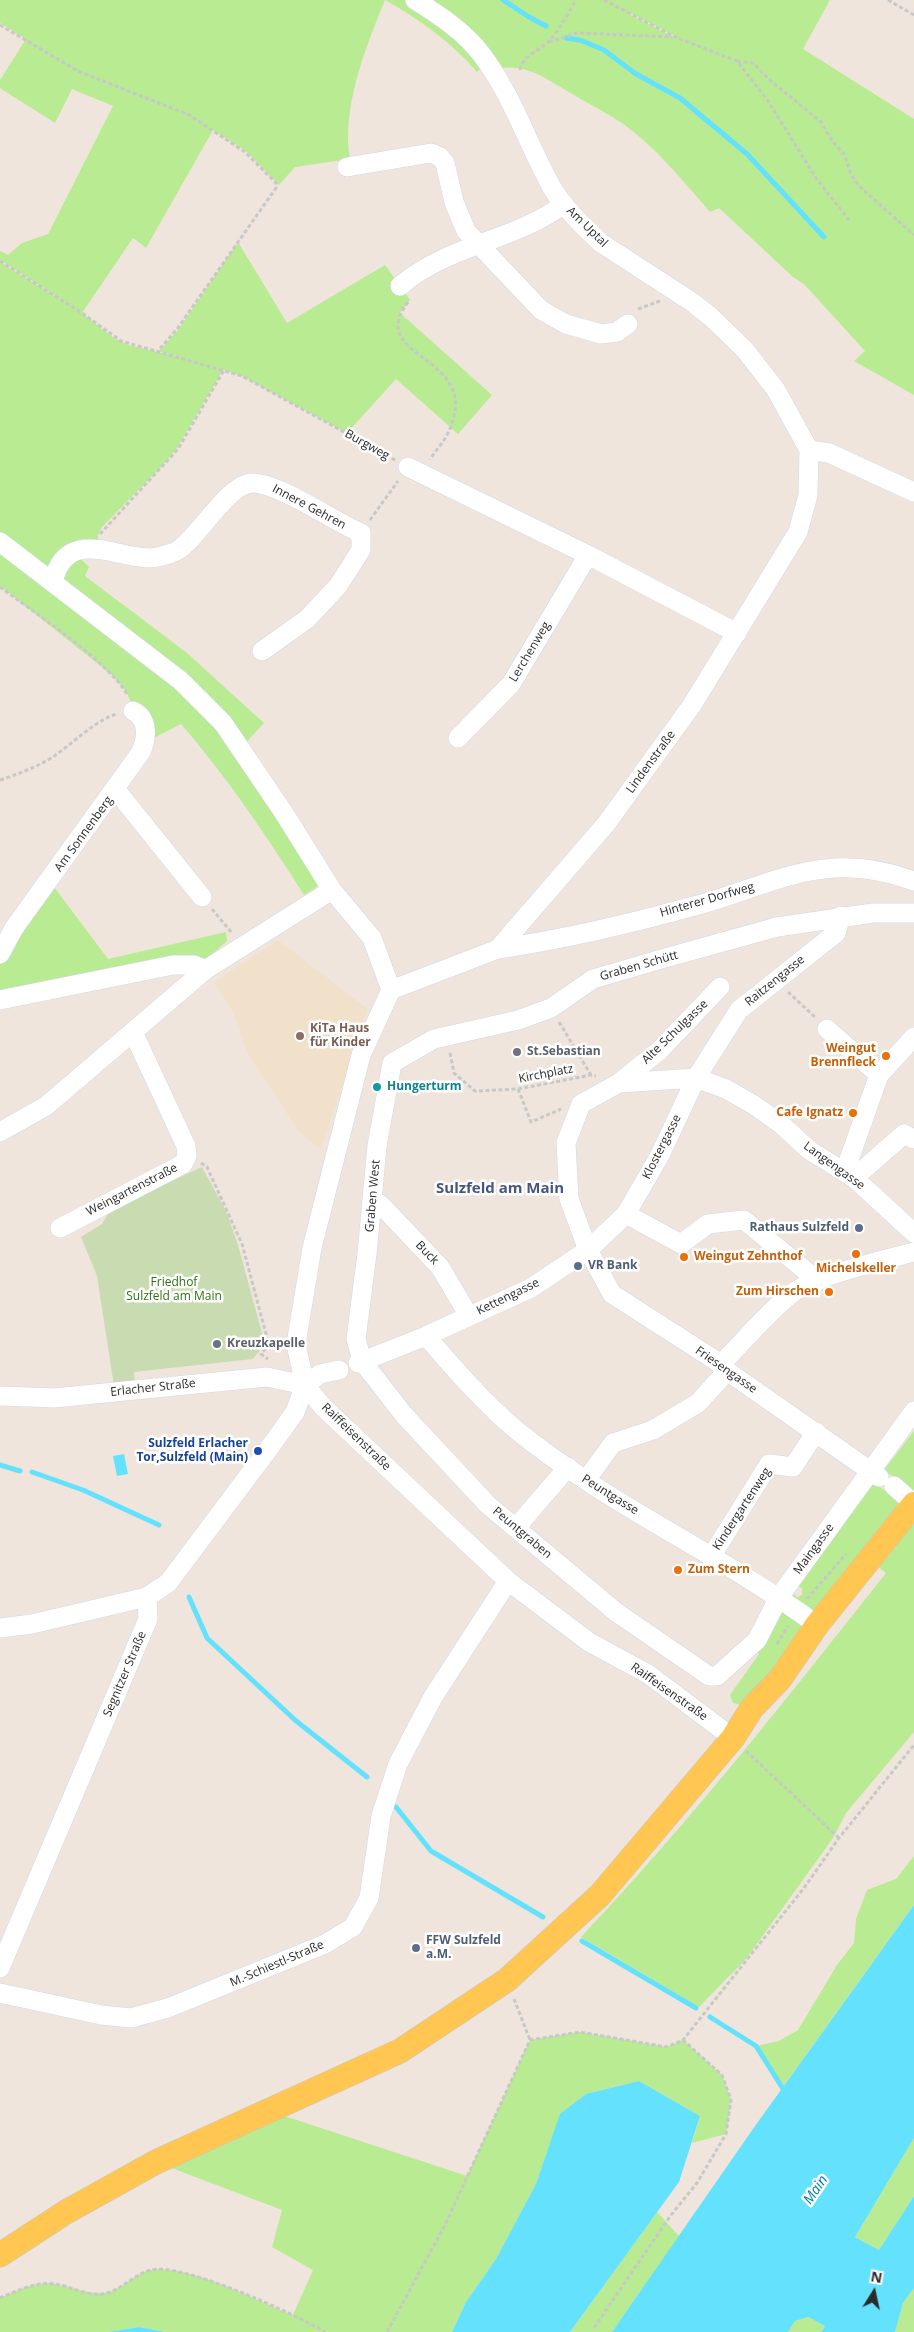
<!DOCTYPE html>
<html>
<head>
<meta charset="utf-8">
<style>
  body { margin:0 }
  #map { position:relative; width:914px; height:2332px; overflow:hidden; background:#efe5dc; font-family:"Open Sans",sans-serif }
  canvas { display:block }
  .north { position:absolute; left:849px; top:2267px; width:50px; height:50px; -webkit-text-stroke:4px #fff; paint-order:stroke; rotate:10deg; font-size:14px; font-weight:700; line-height:20px; text-align:center; color:#2b2b2b }
  .north::after { content:''; display:block; margin:auto; width:18px; height:22px; background:#2b2b2b; clip-path:polygon(50% 0,100% 100%,50% 72%,0 100%) }
</style>
</head>
<body>
<div id="map">
<canvas width="914" height="2332"></canvas>
<div class="north">N</div>
</div>
<script>
const g = document.querySelector('canvas').getContext('2d');
g.lineJoin = 'round';
function fillPath(path, color) { g.fillStyle = color; g.fill(path, 'evenodd'); }
function strokePath(path, color, width, dash) { g.strokeStyle = color; g.lineWidth = width; g.lineCap = dash ? 'butt' : 'round'; g.setLineDash(dash || []); g.stroke(path); }
function drawText(font, color, halo, rows, align = 'center') {
  g.font = font + ' "Open Sans",sans-serif'; g.lineWidth = 5; g.setLineDash([]); g.textBaseline = 'middle'; g.strokeStyle = halo; g.fillStyle = color; for (const [text, x, y, turn = 0] of rows) {
    g.save(); g.translate(x, y); g.rotate((+turn || 0) * Math.PI / 180); g.textAlign = isNaN(turn) ? turn : align; if (halo) g.strokeText(text, 0, 0); g.fillText(text, 0, 0); g.restore();
  }
}
fillPath(new Path2D(`
  M278,940l90,69 -47,140 -22,-17 -51,-78 -15,-42 -19,-30z`), '#f2e1ca');
fillPath(new Path2D(`
  M0,0h406c29,19 53,41 75,68l-4,4c-27,-31 -57,-52 -92,-72 -19,46 -44,109 -35,159l-55,8 -16,18 -33,-34 -33,-21 -67,118 -13,-10 -51,75 32,25 14,7 56,13 -25,-7 19,-21 60,-88 49,81 98,-58 25,35 -10,13 92,82 -34,39 -62,-55 -49,54 -105,-57 -37,-12 18,6 -46,78 -14,17 -61,62 -4,8 -1,13 -21,6 13,13 -4,9 102,77 77,70 -22,24 82,135 -20,13c-38,-60 -77,-118 -123,-171l-33,17 -22,-50 -14,-16 -112,-89v-324l73,45 -73,-47v-9l8,4 14,-12 26,-9 65,-128 -41,-17 -17,34 -55,-35v-8l26,-41 -26,-16z
  M425,0h405l-27,49 111,70v276l-60,-34 11,-10 -61,-67 -11,-7 -74,-69 -9,4c-27,-31 -54,-65 -88,-89 -17,-11 -35,-20 -53,-31 -25,-14 -39,-27 -69,-24zM628,12l47,24 -1,1 -47,-24z
  M51,883l57,76 118,-27 1,9 -26,23 -201,34v-39z
  M914,1431v301l-68,81 -13,25 -87,121 -47,48 -118,-70c109,-115 207,-240 305,-364l-16,-13 -118,148 -19,-5 -3,-8 29,-41 -3,-2 36,-58 6,3 4,-2v-7l-6,-2 78,-103 14,10 10,-13 -14,-10z
  M914,1856v49l-132,183 -26,-42 23,-5 19,-11 39,-65 17,-22 2,-24 11,-29 29,-11z
  M580,2032l87,15 16,-7 39,35 9,25 -5,34 -34,9 8,-27 -61,-35 -53,13 -25,20 -25,70 -40,75 -30,43 -14,30h-286l-27,-5 -30,5h-109v-34c16,-7 37,-18 55,-14 17,3 31,10 49,9 14,0 32,-21 47,-23 34,-7 110,32 142,45l20,-45 -41,-23 10,-37 -126,-48 113,-51 198,65 63,-136z
  M914,2138v58l-35,54 -24,-13z
  M657,2212l22,24 -67,96h-42z
  M914,2288v44h-19l8,-29z
  M808,2317l17,9 -4,6h-33l7,-11z`), '#b9eb93');
fillPath(new Path2D(`
  M202,1167l24,44 12,34 27,99 -12,15 -119,13 1,12 -21,2 -17,-110 -16,-39 21,-13 9,-15z`), '#c9dbb1');
fillPath(new Path2D(`
  M124,1454l4,20 -11,2 -4,-20z
  M914,1905v233l-59,99 24,13 35,-54v92l-11,15 -8,29h-74l4,-6 -17,-9 -13,4 -7,11h-176l143,-206z
  M639,2081l61,35 -21,66 -109,150h-118l14,-30 30,-43 40,-75 24,-70 26,-20z
  M139,2327l27,5h-57z`), '#64e1fc');
strokePath(new Path2D(`
  M503,0l26,17 17,9
  M566,38l14,2 24,10 32,24 44,24 67,56 77,83
  M0,1465l20,6
  M32,1472l51,18 76,35
  M189,1597l18,41 88,82 72,57
  M396,1807l35,44 112,66
  M582,1941l114,67
  M710,2017l46,29 29,46`), '#64e1fc', 5);
const minor = new Path2D(`
  M347,167l84,-14 9,4 5,6 9,39 12,29 75,79 25,14 35,10 16,-2 11,-8
  M400,286c47,-41 115,-45 164,-82
  M809,450l20,3 85,39
  M408,467l180,88 149,78
  M0,542l181,139 42,42 61,90 48,77 40,48 19,52
  M53,582c13,-56 62,-24 97,-24 7,0 15,-3 22,-5 21,-5 52,-67 79,-70 25,-2 83,39 110,50v17l-23,36 -31,33 -45,32
  M458,738l53,-54 77,-129
  M116,790l86,107
  M498,949c67,-10 135,-26 200,-44 81,-23 129,-56 216,-24
  M0,954l14,-26 127,-176c6,-14 8,-33 -8,-41
  M720,987l-60,63 -41,33 -38,21 -15,39 3,56 19,51 24,44 109,70 6,7 152,106
  M391,990l107,-41 108,-125 86,-119 106,-173 10,-37 1,-45 -33,-60 -31,-40 -34,-33 -19,-15 -91,-59c-18,-17 -38,-36 -50,-57 -24,-44 -39,-91 -69,-131 -17,-23 -43,-40 -67,-55
  M391,990l-30,65 -49,193 -16,96 9,41 18,22 185,174 81,61 59,32 85,64
  M0,1000l173,-35h21l11,5
  M827,1029l52,46
  M392,1063l-15,83 -10,108 -11,85 6,22 42,54 84,90 128,107 93,64h8l40,-36 22,-43 135,-186
  M392,1063l42,-24 84,-19 33,-12 42,-29 72,-21 112,-31 96,-14h41
  M619,1083l77,-5 30,11 28,16 28,20 27,25 45,28 60,55
  M0,1132l46,-26 159,-136 127,-80
  M845,1171l34,-96 35,-38
  M854,1178l50,-44 10,5
  M372,1204h8l60,63 29,49
  M626,1214l55,30 27,-20 36,-4 74,61
  M60,1228l123,-64 4,-8 -1,-10 -53,-114
  M426,1336c28,32 56,65 89,93 93,76 206,125 302,196
  M358,1363l68,-27 105,-48 57,-38 38,-36 34,-59 36,-77 43,-68 97,-77 5,-17
  M721,1364c23,-23 45,-50 70,-70 23,-18 93,-34 123,-42
  M305,1385l15,-11 19,-4
  M0,1396l54,2 213,-21 38,8
  M586,1480l27,-37 40,-13 45,-27 29,-32
  M894,1486l20,18
  M520,1523l48,-56
  M711,1557l58,-93 24,3 23,-35
  M0,1628l32,-4 115,-27 21,-14 105,-140 22,-31 10,-27
  M0,1968l148,-349 -1,-22
  M0,1993l101,22 30,3 37,-10 157,-64 28,-17 16,-29 12,-82 17,-52 35,-67 75,-116`);
const major = new Path2D(`
  M0,2255l66,-43 90,-50 244,-111 107,-71 93,-85 133,-157 19,-30 28,-29 37,-54 97,-121`);
strokePath(minor, '#d1d7e6', 20);
strokePath(major, '#c8c8c8', 25);
strokePath(new Path2D(`
  M604,0l71,37 62,24 31,40 48,77 33,42
  M888,0l26,15
  M0,25l78,46 111,44 56,37 31,31v5l-99,141 -19,22
  M549,42l28,-9 95,4
  M737,61l16,2 18,18 50,41 12,20 11,12 8,22 8,11 54,48
  M520,70c3,-16 20,-19 30,-30 10,-11 18,-27 26,-40
  M0,261l82,52 39,28 121,35 153,84
  M408,302c-43,56 68,52 44,121 -4,14 -14,25 -22,36
  M638,309l22,-8
  M370,520l28,-39
  M100,534l78,-85 46,-79
  M0,587c32,24 111,76 128,109
  M0,780c18,-6 35,-12 51,-22 22,-14 40,-35 65,-44
  M212,909l20,24
  M788,992l28,26
  M559,1022l32,53
  M450,1053l4,20 21,18 43,-2 73,-14 5,1
  M518,1089l13,33 30,-13
  M201,1163l6,4 35,77 27,101 -8,9 7,5
  M807,1599l39,-45
  M777,1644l11,-18
  M746,1751l93,87
  M514,1999l16,41
  M0,2298c16,-7 37,-17 55,-14 16,2 34,14 52,9 15,-4 28,-19 44,-23 30,-8 145,44 174,62
  M594,2328l77,-113 26,-32 29,-49 5,-34 -9,-25 -39,-35
  M387,2332l58,-107 85,-185 50,-8 87,15 16,-7 121,-152 35,-50 75,-93`), '#c8c8c8', 3, [4, 2.5]);
strokePath(minor, '#fff', 19);
strokePath(major, '#ffc751', 24);
for (const [x, y, r, color] of [
  [300,1036,5,"#8d6e63"],
  [517,1052,5,"#6b7280"],
  [886,1056,5,"#e8710a"],
  [377,1087,5,"#0f9aa8"],
  [853,1113,5,"#e8710a"],
  [859,1228,5,"#5c6f8a"],
  [856,1254,5,"#e8710a"],
  [684,1257,5,"#e8710a"],
  [578,1266,5,"#5c6f8a"],
  [829,1292,5,"#e8710a"],
  [217,1344,5,"#6b7280"],
  [258,1451,5,"#1a4fb4"],
  [678,1570,5,"#e8710a"],
  [416,1948,5,"#5c6f8a"]
]) { const dot = new Path2D(); dot.arc(x, y, r, 0, 2 * Math.PI); g.fillStyle = color; g.fill(dot); strokePath(dot, '#fff', 2); }
drawText('12px', '#2b2b2b', '#fff', [
  ["Am Uptal",587,227,44],
  ["Burgweg",367,445,29],
  ["Innere Gehren",309,507,28],
  ["Lerchenweg",530,652,-59],
  ["Lindenstraße",651,762,-54],
  ["Am Sonnenberg",84,834,-54],
  ["Hinterer Dorfweg",707,900,-16],
  ["Graben Schütt",639,966,-16],
  ["Raitzengasse",775,981,-39],
  ["Alte Schulgasse",675,1032,-44],
  ["Kirchplatz",546,1074,-11],
  ["Klostergasse",662,1147,-63],
  ["Langengasse",834,1166,36],
  ["Weingartenstraße",132,1190,-27],
  ["Graben West",373,1196,-85],
  ["Buck",427,1253,46],
  ["Kettengasse",508,1297,-26],
  ["Friesengasse",726,1370,35],
  ["Erlacher Straße",153,1388,-6],
  ["Raiffeisenstraße",356,1437,44],
  ["Peuntgasse",610,1495,32],
  ["Kindergartenweg",742,1509,-57],
  ["Peuntgraben",522,1533,40],
  ["Maingasse",814,1549,-54],
  ["Segnitzer Straße",125,1674,-67],
  ["Raiffeisenstraße",669,1692,35],
  ["M.-Schiestl-Straße",277,1964,-23]
]);
drawText('bold 12px', '#785e54', '#fff', [
  ["KiTa Haus",310,1029],
  ["für Kinder",310,1043]
], 'left');
drawText('bold 12px', '#c56008', '#fff', [
  ["Weingut",876,1049],
  ["Brennfleck",876,1063],
  ["Cafe Ignatz",843,1113],
  ["Weingut Zehnthof",694,1257,"left"],
  ["Michelskeller",856,1269,"center"],
  ["Zum Hirschen",819,1292],
  ["Zum Stern",688,1570,"left"]
], 'right');
drawText('bold 12px', '#5b616d', '#fff', [
  ["St.Sebastian",527,1052],
  ["Kreuzkapelle",227,1344]
], 'left');
drawText('bold 12px', '#0d838f', '#fff', [
  ["Hungerturm",387,1087]
], 'left');
drawText('bold 12px', '#4e5e75', '#fff', [
  ["Rathaus Sulzfeld",849,1228,"right"],
  ["VR Bank",588,1266],
  ["FFW Sulzfeld",426,1941],
  ["a.M.",426,1955]
], 'left');
drawText('12px', '#2f7212', '#fff', [
  ["Friedhof",174,1283],
  ["Sulzfeld am Main",174,1297]
]);
drawText('bold 12px', '#164399', '#fff', [
  ["Sulzfeld Erlacher",248,1444],
  ["Tor,Sulzfeld (Main)",248,1458]
], 'right');
drawText('italic 14px', '#007fab', '#fff', [
  ["Main",816,2190,-56]
]);
drawText('bold 15px', '#465682', '#fff', [
  ["Sulzfeld am Main",500,1189]
]);
</script>
</body>
</html>
